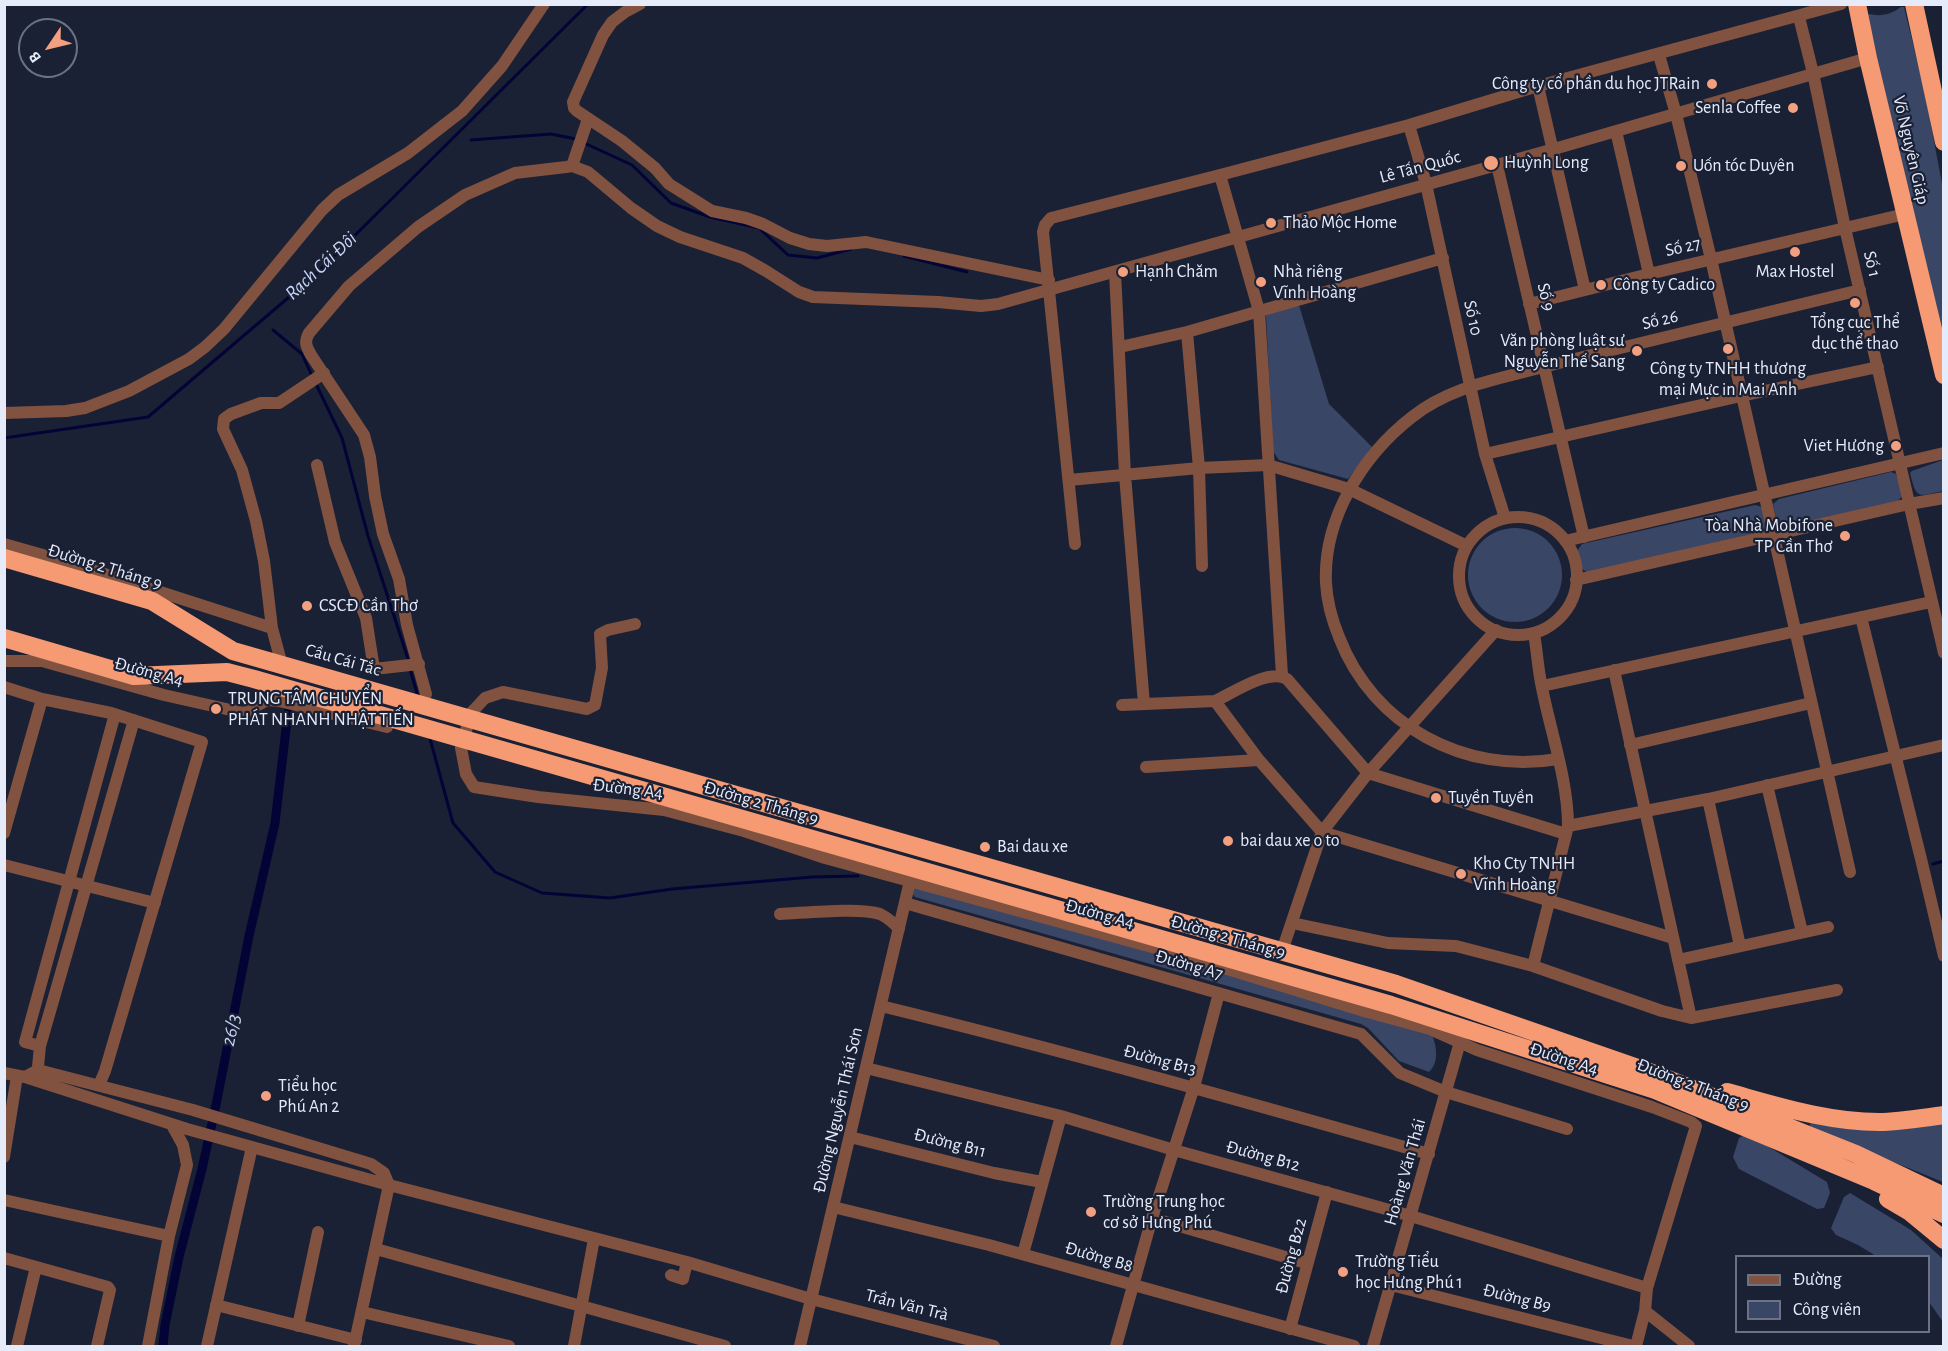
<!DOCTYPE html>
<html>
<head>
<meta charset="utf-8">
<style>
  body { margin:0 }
  #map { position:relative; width:1948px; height:1351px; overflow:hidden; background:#1a2135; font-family:"Alegreya Sans",sans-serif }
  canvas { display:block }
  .frame { position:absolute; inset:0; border:6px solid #e5ebf9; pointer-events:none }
  .legend { position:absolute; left:1735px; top:1255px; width:195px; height:78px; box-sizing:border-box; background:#1a2135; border:2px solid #6b7283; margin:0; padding:8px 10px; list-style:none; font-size:18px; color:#e5ebf9 }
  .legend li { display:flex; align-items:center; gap:12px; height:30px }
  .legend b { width:30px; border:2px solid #6b7283 }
  .north { position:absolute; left:18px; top:18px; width:60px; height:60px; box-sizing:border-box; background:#1a2135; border:2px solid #6b7283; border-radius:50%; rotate:235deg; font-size:16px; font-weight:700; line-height:24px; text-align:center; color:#e5ebf9 }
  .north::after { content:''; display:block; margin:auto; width:21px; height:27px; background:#f2a07f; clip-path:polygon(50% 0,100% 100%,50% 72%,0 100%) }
</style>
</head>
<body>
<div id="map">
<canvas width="1948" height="1351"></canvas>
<div class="frame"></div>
<ul class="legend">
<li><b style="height:8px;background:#80523f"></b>Đường</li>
<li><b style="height:16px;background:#3a4666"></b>Công viên</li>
</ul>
<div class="north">B</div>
</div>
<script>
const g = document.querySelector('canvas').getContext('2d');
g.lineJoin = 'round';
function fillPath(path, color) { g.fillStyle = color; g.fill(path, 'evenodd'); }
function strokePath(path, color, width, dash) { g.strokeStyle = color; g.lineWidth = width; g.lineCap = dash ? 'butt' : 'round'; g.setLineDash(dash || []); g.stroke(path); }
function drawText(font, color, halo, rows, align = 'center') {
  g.font = font + ' "Alegreya Sans",sans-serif'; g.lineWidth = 4.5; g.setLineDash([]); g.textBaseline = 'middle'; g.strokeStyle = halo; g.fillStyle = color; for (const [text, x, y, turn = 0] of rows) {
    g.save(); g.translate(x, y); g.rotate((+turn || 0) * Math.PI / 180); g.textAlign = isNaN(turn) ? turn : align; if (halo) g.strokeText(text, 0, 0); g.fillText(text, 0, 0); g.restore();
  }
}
fillPath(new Path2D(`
  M1901,7h3l21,86 18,96v163l-77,-335 3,-3c12,3 23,0 32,-7z
  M1298,302l31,102 43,43 -24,32 -69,-19 -6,-9 -7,-135 2,-4z
  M1943,460v31c-25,5 -26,10 -33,-18l2,-2z
  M1891,472l5,2 7,21 -5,6 -115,27 -6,-5 -4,-19 6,-5z
  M1755,505l7,2 4,20 -2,4 -174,42c-11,-3 -11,-12 -13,-22l5,-7z
  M1468 575a47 47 0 1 1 94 0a47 47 0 1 1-94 0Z
  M917,885l472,135 43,15c5,12 7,28 -3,37l-30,-11 -31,-33 -7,-4 -446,-127 -3,-4 1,-5z
  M1943,1118v64l-134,-54 2,-6z
  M1744,1135h5l78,47 3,11 -6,15 -7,1 -78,-40 -6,-12 6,-19z
  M1850,1193l61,37 32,29v63l-14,-20 -1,-46h-52l-18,-11 -22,-10 -5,-7 13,-31z`), '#3a4666');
strokePath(new Path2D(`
  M471,140l80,-6 25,5
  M582,142l50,23 39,38 39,14 49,11 29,27 29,3 34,-9
  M904,256l63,16
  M273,330l29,24 10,22
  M315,382l27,56 26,98 41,126
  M4,438l144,-21 167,-142 273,-271
  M410,669l8,28
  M429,735l24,88 42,49 47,21 68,5 62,-9 140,-12 46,-1
  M1933,864l11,-3`), '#030435', 3);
strokePath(new Path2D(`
  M163,1346l2,-21 14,-68 23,-88 14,-64 33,-169 26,-113 13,-111`), '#030435', 9);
strokePath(new Path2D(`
  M640,4l-15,8 -13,10 -9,13 -30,67 1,6 3,3 45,30 33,27 14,16 43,27 34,7 17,6 27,14 19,6 18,2 39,-4 183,38
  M1799,17l14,56 32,155 99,425
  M1659,55l17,59 35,145 139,613
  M1538,86l47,204
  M1409,125l17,59 59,270 20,64
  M1616,131l33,143
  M1497,165l87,372
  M572,166l16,-47
  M1220,175l39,136 23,364
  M1115,272l10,203 19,229
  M1529,304l120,-30 256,-60
  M1187,332l12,136 3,98
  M1120,347l67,-15 256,-74
  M4,413l62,-2 19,-3 44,-17 60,-32 16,-12 19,-18 98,-119 16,-15 70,-42 54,-42 40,-45 42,-62
  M1485,454l256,-58 137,-29
  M317,465l18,77 31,76 8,51 45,-5
  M1069,480l130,-12 69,-3 81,24 118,57
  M1459 576a59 59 0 1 1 118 0a59 59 0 1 1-118 0Z
  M1565,541l379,-88
  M4,544l60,17 208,67
  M1075,544l-32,-312 2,-7 6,-7 169,-43 189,-50 129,-39 303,-82
  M1576,580l333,-76 35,-6
  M1861,617l60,242 23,97
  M635,624l-27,6 -8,4 2,34 -7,37 -8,4 -84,-17 -18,6 -14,15 -10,35 5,26 8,13 64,10 126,13 80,21 81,27 360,98 179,55 66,18 47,21 175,57 39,15 5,4 -49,162 -2,23 -9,35
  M4,661h38l122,34 80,18 23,-13 12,1 108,26
  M282,665l-10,-37 -8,-67 -8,-40 -14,-51 -19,-41 1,-10 7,-5 30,-11h18l45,-30
  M1614,670l77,348
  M1542,686l389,-84
  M4,687l38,12
  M426,694l-19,-69 -8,-46 -16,-45 -8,-38 -5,-39 -6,-22 -53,-80c-5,-9 -7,-13 -2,-22l40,-47 69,-59 47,-32 50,-22 51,-6 6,-1 16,6 43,36 26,18 23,11 63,21 23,13 33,21 14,5 125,5 43,4 17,-2 556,-155 314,-91
  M1122,705l93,-4
  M1630,745l181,-42
  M1558,759c-93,16 -185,-33 -219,-122 -7,-17 -12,-36 -13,-54 -3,-64 36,-127 86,-166 30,-24 67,-34 104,-43 31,-8 62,-16 92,-23 84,-20 168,-40 252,-61
  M1146,767l113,-7
  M1767,785l35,147
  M1708,799l32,147
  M1568,826l140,-27 236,-54
  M4,833l38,-134 69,14 91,29 -97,329 -6,14
  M1566,834l-198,-61 -81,-94c-18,-11 -54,14 -72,22l44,59 63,72 351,106
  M4,865l151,38
  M905,903l456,131 39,39 46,19 121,37
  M780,914c24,-1 80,-7 100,0 8,4 13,8 19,15
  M1292,923l96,20 68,3 77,20 129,45 29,7 146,-28
  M1282,951l40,-119 46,-59 128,-143
  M1678,960l150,-33
  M1533,966l35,-140c0,-45 -17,-93 -26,-138 -4,-18 -5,-37 -8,-55
  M881,1006c184,45 365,96 548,148
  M40,1046l-15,-4 90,-328
  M866,1068l195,48 113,34 237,66 236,72
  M4,1073l21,4 162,52 202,56 298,77 124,37 183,47
  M25,1077l13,-7 155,40 178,54 13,9 5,12 -35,161
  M37,1077l3,-31 94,-326
  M850,1137l144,36 48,9
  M4,1157l13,-81
  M4,1200l165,36
  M833,1207l156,38 365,101
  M1152,1218l154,45
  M376,1249l349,97
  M1023,1254l38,-138
  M4,1258l104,29 2,3 -13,56
  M671,1275l12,4 4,-17
  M1391,1285l242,61
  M216,1305l140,35
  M1645,1311l44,35
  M362,1312l147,34
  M298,1326l20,-94
  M1290,1329l37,-137
  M17,1346l19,-79
  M148,1346l21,-110 18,-71 -4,-20 -11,-20
  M207,1346l45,-199
  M574,1346l20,-107
  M800,1346l110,-465
  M1116,1346l36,-128 42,-131 25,-94
  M1373,1346l87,-304`), '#80523f', 12);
strokePath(new Path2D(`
  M1857,4l11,54 76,317
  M1914,4l30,138
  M4,558l148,43 81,50 1163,333 262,91 198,79 88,42
  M4,638l130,38 93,-4 27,7 1137,326 264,85 219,91 70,33
  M1727,1092c51,14 103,31 156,30 21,-1 40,-4 61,-7
  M1888,1199l22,13 34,28`), '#f69a74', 18);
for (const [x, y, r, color] of [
  [1712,84,6,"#f2a07f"],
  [1793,108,6,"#f2a07f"],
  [1491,163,8,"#f2a07f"],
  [1681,166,6,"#f2a07f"],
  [1271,223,6,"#f2a07f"],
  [1795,252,6,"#f2a07f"],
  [1123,272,6,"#f2a07f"],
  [1261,282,6,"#f2a07f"],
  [1601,285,6,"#f2a07f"],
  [1855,303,6,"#f2a07f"],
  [1728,349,6,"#f2a07f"],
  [1637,351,6,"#f2a07f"],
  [1896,446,6,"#f2a07f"],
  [1845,536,6,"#f2a07f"],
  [307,606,6,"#f2a07f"],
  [216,709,6,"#f2a07f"],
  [1436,798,6,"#f2a07f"],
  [1228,841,6,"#f2a07f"],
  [985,847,6,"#f2a07f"],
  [1461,874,6,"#f2a07f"],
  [266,1096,6,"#f2a07f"],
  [1091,1212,6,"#f2a07f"],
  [1343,1272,6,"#f2a07f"]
]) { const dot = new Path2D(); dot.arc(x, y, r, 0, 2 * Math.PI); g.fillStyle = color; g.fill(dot); strokePath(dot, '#1a2135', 2); }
drawText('18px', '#e5ebf9', '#1a2135', [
  ["Công ty cổ phần du học JTRain",1700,84,"right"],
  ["Senla Coffee",1781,108,"right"],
  ["Huỳnh Long",1504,163],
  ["Uốn tóc Duyên",1693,166],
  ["Thảo Mộc Home",1283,223],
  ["Hạnh Chăm",1135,272],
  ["Nhà riêng",1273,272],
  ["Vĩnh Hoàng",1273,293],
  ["Max Hostel",1795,272,"center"],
  ["Công ty Cadico",1613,285],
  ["Tổng cục Thể",1855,323,"center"],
  ["dục thể thao",1855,344,"center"],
  ["Văn phòng luật sư",1625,341,"right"],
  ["Nguyễn Thế Sang",1625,362,"right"],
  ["Công ty TNHH thương",1728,369,"center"],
  ["mại Mực in Mai Anh",1728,390,"center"],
  ["Viet Hương",1884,446,"right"],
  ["Tòa Nhà Mobifone",1833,526,"right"],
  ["TP Cần Thơ",1833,547,"right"],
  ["CSCĐ Cần Thơ",319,606],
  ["TRUNG TÂM CHUYỂN",228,699],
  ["PHÁT NHANH NHẬT TIẾN",228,720],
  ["Tuyền Tuyền",1448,798],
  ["bai dau xe o to",1240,841],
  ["Bai dau xe",997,847],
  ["Kho Cty TNHH",1473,864],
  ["Vĩnh Hoàng",1473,885],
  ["Tiểu học",278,1086],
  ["Phú An 2",278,1107],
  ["Trường Trung học",1103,1202],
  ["cơ sở Hưng Phú",1103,1223],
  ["Trường Tiểu",1355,1262],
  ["học Hưng Phú 1",1355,1283]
], 'left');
drawText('18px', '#e5ebf9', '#1a2135', [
  ["Võ Nguyên Giáp",1911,150,77],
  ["Lê Tấn Quốc",1420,167,-15],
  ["Số 27",1683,247,-13],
  ["Số 1",1872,264,77],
  ["Số 9",1546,297,77],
  ["Số 10",1473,318,78],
  ["Số 26",1660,320,-13],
  ["Đường 2 Tháng 9",105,567,17],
  ["Cầu Cái Tắc",343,660,16],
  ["Đường A4",149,672,15],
  ["Đường A4",628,789,7],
  ["Đường 2 Tháng 9",761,803,16],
  ["Đường A4",1100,914,15],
  ["Đường 2 Tháng 9",1228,937,16],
  ["Đường A7",1189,965,16],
  ["Đường A4",1564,1059,18],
  ["Đường B13",1160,1060,15],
  ["Đường 2 Tháng 9",1693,1085,21],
  ["Đường Nguyễn Thái Sơn",838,1110,-77],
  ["Đường B11",950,1143,14],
  ["Đường B12",1263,1156,15],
  ["Hoàng Văn Thái",1405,1172,-74],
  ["Đường B22",1291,1256,-75],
  ["Đường B8",1099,1257,16],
  ["Đường B9",1517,1298,14],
  ["Trần Văn Trà",907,1305,14]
]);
drawText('italic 20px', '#c7d5f7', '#1a2135', [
  ["Rạch Cái Đôi",321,266,-43],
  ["26/3",231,1030,-78]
]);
</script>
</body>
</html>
